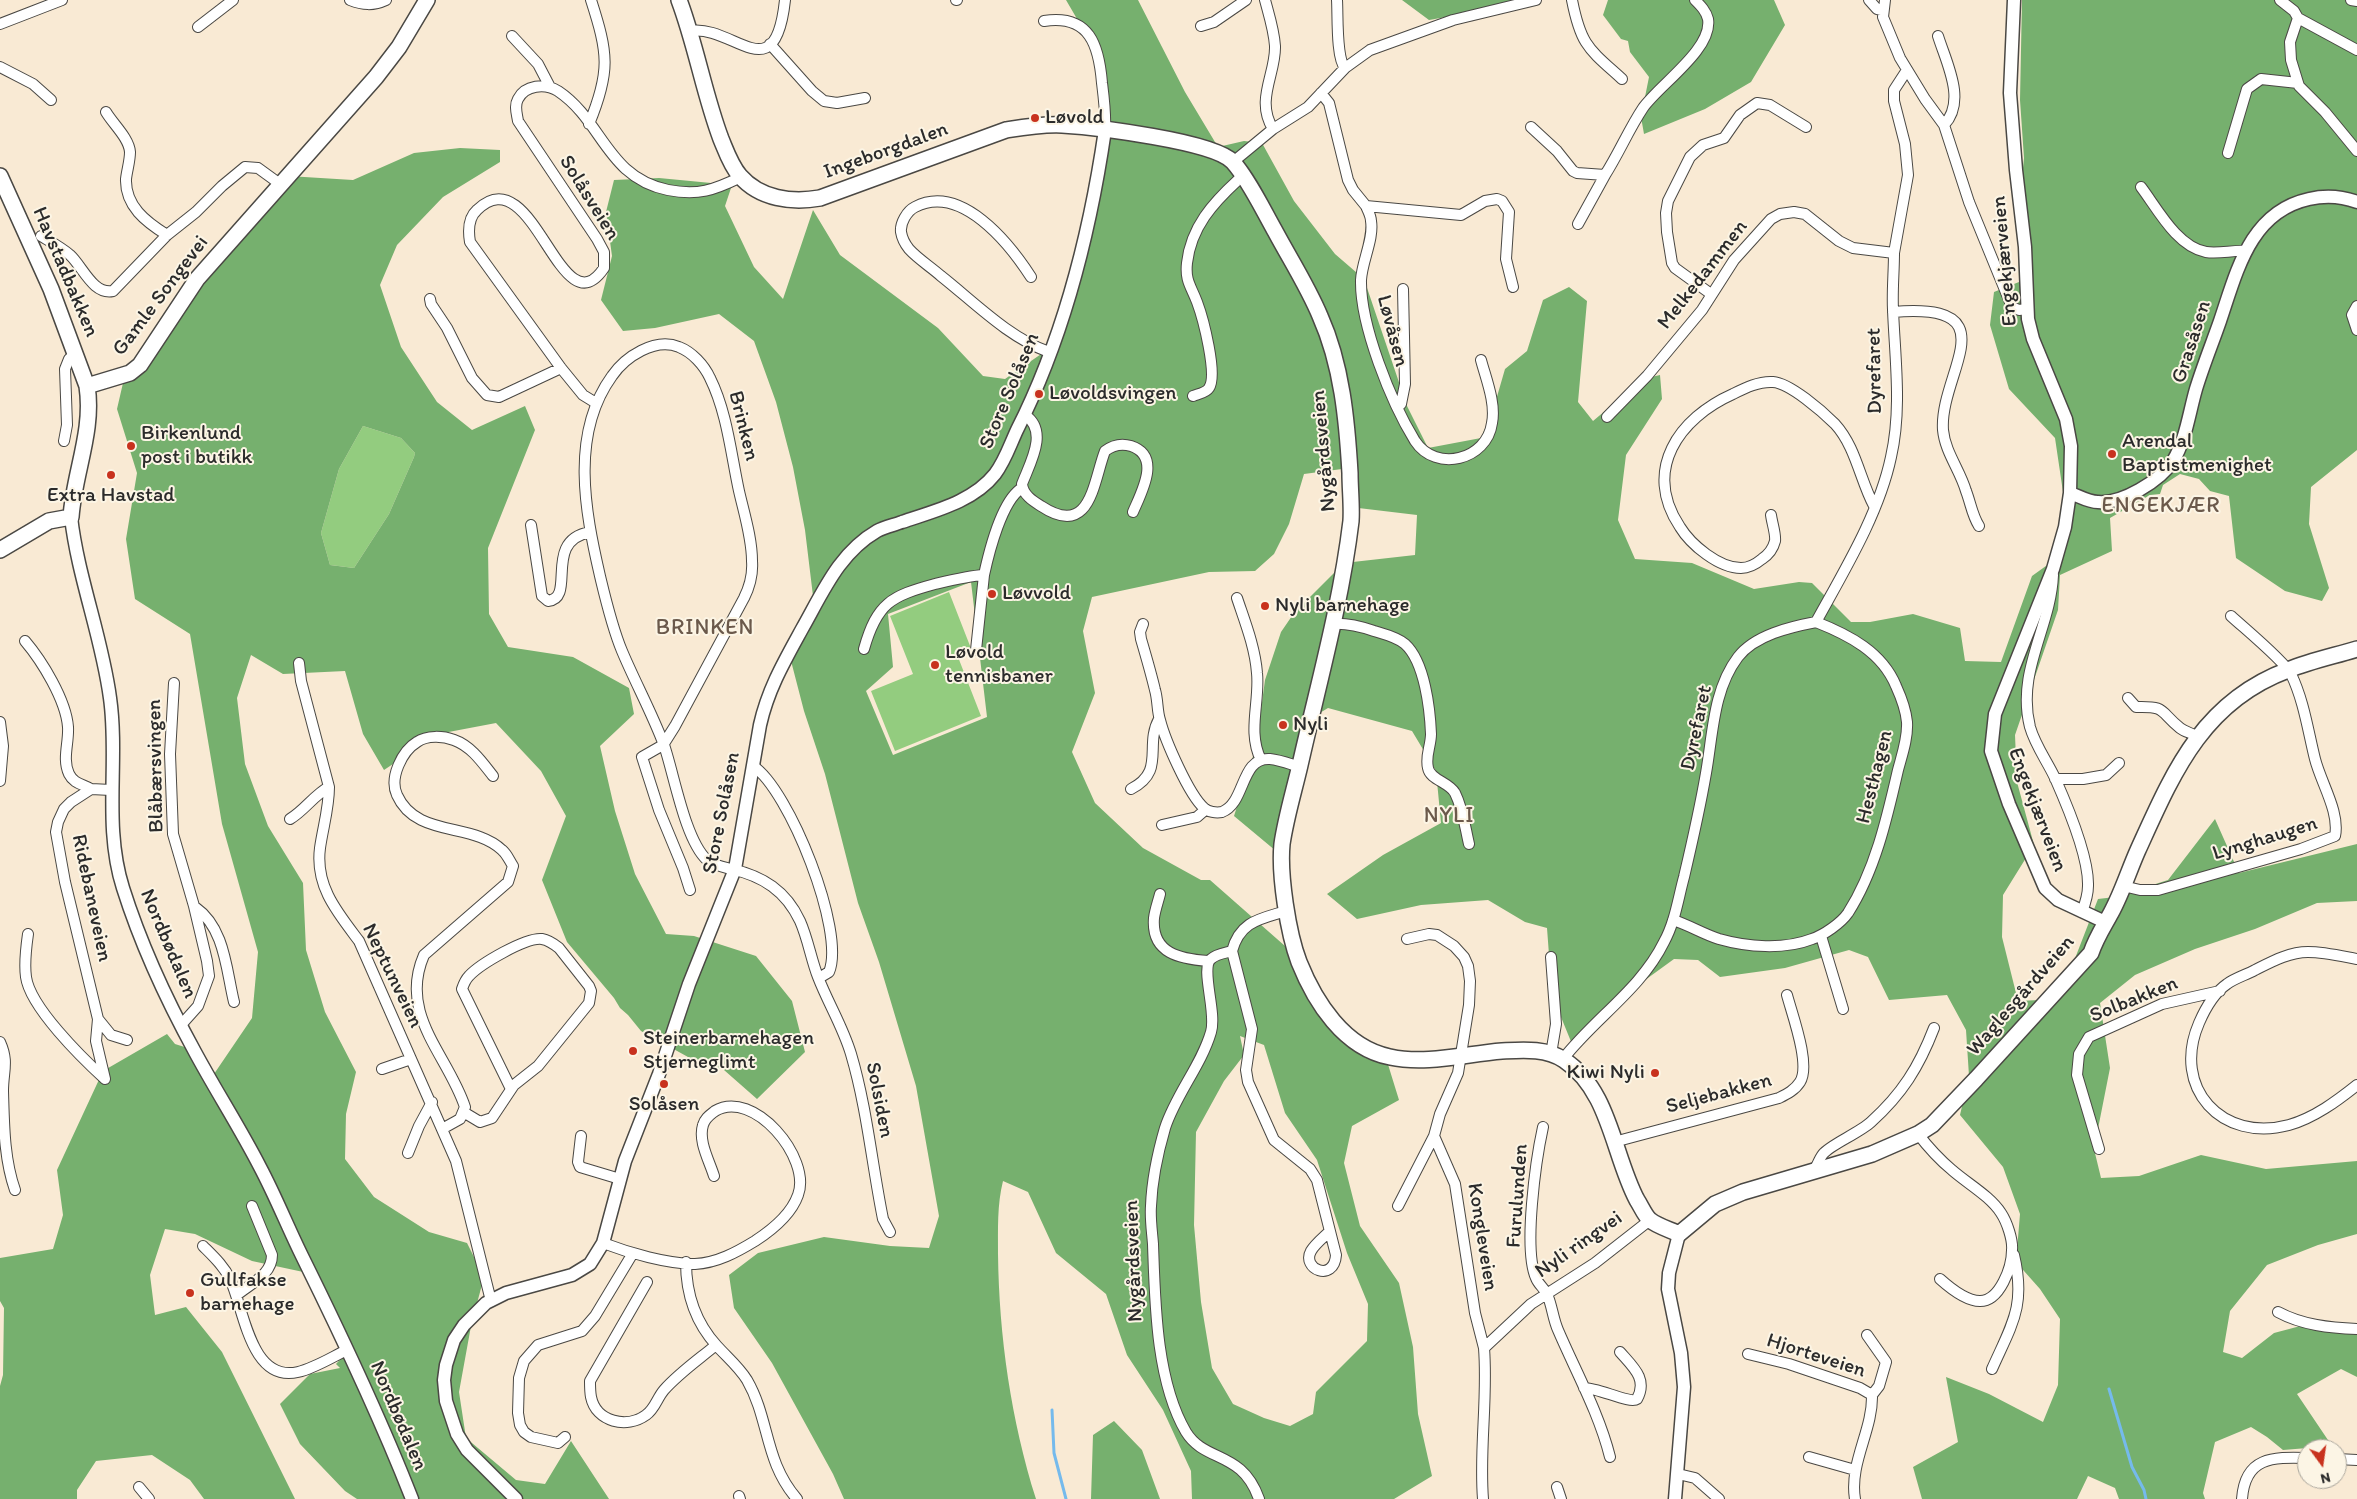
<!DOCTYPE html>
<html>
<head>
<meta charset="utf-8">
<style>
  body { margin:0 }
  #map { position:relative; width:2357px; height:1499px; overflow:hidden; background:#f9ead4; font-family:Itim,sans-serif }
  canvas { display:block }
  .north { position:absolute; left:2297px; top:1439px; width:50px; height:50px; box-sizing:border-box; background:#fcf5e5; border:1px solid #a8a49b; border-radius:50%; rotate:166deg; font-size:14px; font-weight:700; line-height:20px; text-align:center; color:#2b2b2b }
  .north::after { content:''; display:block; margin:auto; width:18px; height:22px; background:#c8321e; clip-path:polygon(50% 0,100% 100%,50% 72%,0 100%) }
</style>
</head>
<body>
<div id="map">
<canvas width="2357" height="1499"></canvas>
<div class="north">N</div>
</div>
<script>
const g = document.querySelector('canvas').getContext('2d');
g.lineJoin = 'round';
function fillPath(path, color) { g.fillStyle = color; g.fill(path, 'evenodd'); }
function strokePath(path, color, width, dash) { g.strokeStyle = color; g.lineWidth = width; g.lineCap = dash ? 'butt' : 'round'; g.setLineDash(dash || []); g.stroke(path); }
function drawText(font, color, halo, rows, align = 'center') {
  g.font = font + ' Itim,sans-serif'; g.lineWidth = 4; g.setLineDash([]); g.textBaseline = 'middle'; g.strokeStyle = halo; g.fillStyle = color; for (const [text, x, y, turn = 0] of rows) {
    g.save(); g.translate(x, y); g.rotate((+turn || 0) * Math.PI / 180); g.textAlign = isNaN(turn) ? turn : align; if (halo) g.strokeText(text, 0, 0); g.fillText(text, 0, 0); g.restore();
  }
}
fillPath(new Path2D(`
  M363,426l38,12 14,15 -1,4 -25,57 -35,54 -24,-3 -9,-32 18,-64z
  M949,592l23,59 -14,6 23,59 -86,35 -24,-60 42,-17 -23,-58z`), '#93cc7f');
fillPath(new Path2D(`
  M1066,0h72l47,92 33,55 26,-6 18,2 32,58 41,53 29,25 43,127 21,42 53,-10 13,-31 11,-38 22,-18 16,-51 26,-13 18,14 -9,101 15,19 50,-42 17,-4 2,24 -36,56 -8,65 17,39 57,4 62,26 45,-7 13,1 39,39h19l43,-8 47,14 5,33 36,1 31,-86 25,-18 6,-66 -8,-54 -46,-49 -19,-64 4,-33 25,-10 -1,-65 6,-59 -4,-58 2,-100h335v450l-46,37 -2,37 20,64 -7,13 -37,-10 -49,-33 -7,-62 -19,-5 -11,-12 -19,-5 -17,11 -3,9 -10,1 -40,23 2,33 -52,24 -2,35 -43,125 2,47 17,63 -31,50 -1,42 16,64 22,-1 34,-39 24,-62 17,-2 53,-17 47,-61 24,54 118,-29v57l-40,2 -62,26 -60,20 -60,26 -35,28 10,65 -16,81 7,29 38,-2 62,-21 65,14 91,-8v73l-39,11 -51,20 -37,46 -7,41 19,6 32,-25 34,-9 49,4v49l-16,-8 -44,25 35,52 -49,4 -16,-13 -16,-10 -36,15 -12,51 2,6h-86l-4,-11 -27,-12 -11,23h-155l-9,-32 45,-25 -12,-65 43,17 54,28 15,-37 2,-66 -20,-30 -24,-27 4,-48 -17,-47 -43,-52 9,-39 -3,-46 -19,-35 -58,5 -21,-43 -19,-7 -64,18 -65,9 -22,-17 -24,-1 -55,40 -47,45 -20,-49 -5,-67 -22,-6 -37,-22 -67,5 -64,14 -30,-25 56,-39 58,-32 -5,-52 -24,-40 -84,-23 -15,9 -31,139 -48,-40 22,-69 9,-67 16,-48 13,-19 50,-50 71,-8 2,-40 -67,-8 -8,-38 -38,5 -15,50 -15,30 -19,17 -46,1 -117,25 -9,34 12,62 -23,59 23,51 48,45 58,32h9l100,88 27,50 49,40 13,42 -47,26 -8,37 16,63 39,57 14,64 5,67 14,62 -38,23h-202l-1,-28 -28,-61 -36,-55 -21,-61 -50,-41 -28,-61 -25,-11c-6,24 -5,48 -5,73 1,82 13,166 38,245h-192l-11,-25 -61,-111 -38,-55 -5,-33 29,-22 66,-16 66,9 39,2 10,-32 -23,-130 -37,-124 -21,-59 -33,-129 -21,-63 -14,-54 23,-61 -8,-66 -12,-63 -17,-65 -22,-61 -35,-27 -64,14 -32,3 -22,-31 11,-44 -6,-44 8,-32 45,-2 73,7 -7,21 29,61 29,32 30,-89 27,45 98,73 45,48 22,3 55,-38 45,-194 -5,-65 -13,-46zM971,582l16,135 -94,38 -27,-64 27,-24 -5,-53zM1240,1036l24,9 21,68 32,47 30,93 21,51 -1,37 -51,51 -3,22 -23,12 -26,-8 -31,-14 -21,-36 -11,-66 -7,-77 2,-93 28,-51 20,-26z
  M1402,0h117l-27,9 -63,11z
  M1608,0h166l11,25 -34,57 -46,27 -61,25 -3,-17 8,-40 -19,-25 -2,-11 -7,-2 -18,-24z
  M460,148l40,2v12l-57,35 -46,48 -17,40 21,62 36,55 35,28 53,-24 10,24 -47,118 1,66 19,33 65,10 56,31 5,26 -34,32 15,65 20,63 31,60 28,2 62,20 36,45 13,51 -48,47 -33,-29 -36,-13 -47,-26 -13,-16 -8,-7 -6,-10 -47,-56 -25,-62 24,-64 -25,-45 -45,-48 -58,11 -54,36 -21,-36 -18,-63 -62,3 -32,-19 -14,43 8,66 23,62 35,57 3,67 19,62 31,60 -10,42 -1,45 29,38 55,35 38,11 17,34 -13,49 -12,66 7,46 50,42 29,4 26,-43 38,58h-252l-12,-8 -45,-47 -20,-40 30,-30 30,-6 -4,-4 11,-12 -39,-79 -56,-12 -57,-27 -30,-5 -15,46 5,40 31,-8 36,45 73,147h-91l-14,-19 -38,-25 -56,6 -19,29v9h-77v-113l3,-11 1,-67 -4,-7v-43l53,-9 10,-34 -6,-45 46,-99 64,-37 8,10 19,6 20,24 38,-56 6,-66 -36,-128 -32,-190 -55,-35 -9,-60 11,-66 -20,-64 6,-26 34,-58 40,-53 91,-96 65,4 61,-27zM363,426l38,12 14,15 -1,4 -25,57 -35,54 -24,-3 -9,-32 18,-64z
  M1114,1421l28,29 18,49h-69l2,-64z`), '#76b06e');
strokePath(new Path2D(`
  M2109,1389l23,78 12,23 2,9
  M1052,1410l2,43 12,46`), '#75baec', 3);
const minor = new Path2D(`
  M350,0c13,5 23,6 36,0
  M956,0h1
  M1265,0c4,15 9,30 10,46 1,28 -20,54 -2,83
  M1337,0c1,15 -1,58 8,68
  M1572,0c9,46 17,49 50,79
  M1869,0l8,9 6,1
  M1885,0l-2,17 17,41 25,41 19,26 25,77 43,105 7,3 8,-1
  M2280,0l14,11 4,7 59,32
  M2351,0l6,1
  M2298,18l-8,24 1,18 8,26 26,26 32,39
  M1044,21c46,-7 55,25 58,62 2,16 4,31 3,47
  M0,24l62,-24
  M1201,26l13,-4 32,-22
  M198,27l35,-27
  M690,31c44,-7 85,62 95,-31
  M512,36l26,28 12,23
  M1938,36c8,26 29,65 6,89
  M770,44l42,47 12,10 13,2 28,-5
  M0,67l33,17 18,16
  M1321,93l8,10 19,77 5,10 13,16 95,9 24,-14 12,-2 5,2 7,11 -3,47 7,28
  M106,112c7,12 23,26 24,40 0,9 -3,18 -4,27 -1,27 20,43 41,56
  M589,124c22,-53 19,-71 2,-124
  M1531,127l26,24 16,20 4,2 28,2c14,-22 24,-46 38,-67 16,-23 70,-59 65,-89 -2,-8 -7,-13 -13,-19
  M2228,153l19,-64 14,-10 37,4
  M1233,162l40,-33 35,-22 37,-39 25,-18 83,-30 83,-20
  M2141,187c16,21 36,60 65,65 13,2 27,-2 39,-1
  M1366,206c2,5 5,10 5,15 3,18 -9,40 -10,59 -1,45 30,122 54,161 21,32 72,19 77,-18 4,-20 -6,-44 -11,-63
  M1578,224l27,-49
  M41,236c10,6 21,12 29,19 13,12 23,40 43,36l54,-56 29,-23 26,-26 23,-19 13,1 22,16
  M1031,277c-22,-34 -70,-94 -116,-70 -8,4 -15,16 -14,25 1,6 4,12 8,17 9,10 22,18 32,27 33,26 68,62 108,76
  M1711,294l-36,-26 -3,-5 -5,-31 -1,-19 2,-12 22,-44 13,-12 21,-7 16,-23 17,-12 13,2 36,22
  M430,299l1,5 16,24 25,50 15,17 12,2 62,-29
  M2357,306l-5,9 5,15
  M1893,312c119,-10 46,61 50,118 2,22 17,40 23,61 5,13 6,24 13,35
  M1193,396c5,-2 13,-3 16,-8 9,-13 -6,-70 -12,-86 -6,-16 -12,-21 -10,-39 4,-36 26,-60 51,-83l6,-1
  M596,403l-13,-8 -22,-27 -91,-126c-2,-12 -2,-24 7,-32 57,-55 83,123 127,58v-16l-7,-13 -79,-118c-1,-7 -4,-15 0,-22 7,-14 27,-16 40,-8 45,30 48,86 110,99 30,6 46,0 73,-13
  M1398,406l3,-2 4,-20 -2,-95
  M1025,415c24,16 5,48 -3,69 1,11 11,17 19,22 50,33 52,-24 64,-55 8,-6 16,-8 26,-5 31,10 10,47 2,66
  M1607,417l40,-41 55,-66 32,-50 37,-41 9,-5 14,-2 11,2 34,27 14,7 41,5 14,-78 -3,-31 -11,-43v-11l13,-20
  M64,441l3,-16 -2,-56 4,-10 7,-6
  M1771,515c1,8 5,19 4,26 -2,8 -7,14 -13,18 -6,5 -13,9 -21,9 -22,0 -50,-23 -61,-41 -38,-57 -1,-109 53,-133 12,-6 26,-13 40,-12 17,1 50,30 62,42 21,23 25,56 39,82
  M531,525l11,71 6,5c29,-3 -6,-60 42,-69
  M2053,575c-2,52 -37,96 -23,152 5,18 17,34 25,51 12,27 34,80 33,108 0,9 -3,18 -6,26
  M1237,598c8,24 18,49 20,75 3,29 -10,59 4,87
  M1143,624l-3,8 1,7c5,17 10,34 14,51 3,10 2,21 5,30 5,20 29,75 44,88 4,4 12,5 18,4 24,-9 18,-55 48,-53 10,1 20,5 30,8
  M1333,624c13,-1 29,3 41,7 10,3 23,6 31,13 20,18 25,66 26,90 0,12 -6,22 -3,34 2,12 21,14 27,25 8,16 10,34 14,51
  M25,641c17,20 41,59 43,86 1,16 -6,32 1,47 5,10 14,10 22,15
  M864,649c13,-46 27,-53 71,-65 17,-4 33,-8 49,-9 5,-23 18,-75 38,-87
  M976,650l8,-75
  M299,663l2,18 28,106c0,21 -6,40 -9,61 -5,38 17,64 39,93l97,220 35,140
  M174,683l-4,71 3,80 21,72 13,55 2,15 -11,30 -17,19
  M2128,698l8,9c31,-1 23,4 44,21 5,4 12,5 18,9
  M0,722l3,24 -3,35
  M753,766c36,23 93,166 76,206l-10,6
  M2055,779h28l23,-4 13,-12
  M1131,789c35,-18 13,-43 28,-70
  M111,790l-20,-1 -20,13 -7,7 -6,13 -2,10 9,50 33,137 13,16 16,5
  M290,819c15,-9 24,-24 39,-32
  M1162,825l35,-8 8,-7
  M2123,886l17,4h18l143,-41 34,-13c5,-24 -14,-53 -20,-77 -7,-28 -11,-58 -24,-85 -7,-13 -47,-46 -60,-58
  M690,890l-7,-22 -24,-58 -17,-53 21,-12 12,-19 69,-128c6,-12 9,-24 8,-37 0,-23 -8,-48 -13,-70 -8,-37 -12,-79 -29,-113 -6,-13 -18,-26 -31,-31 -24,-10 -54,10 -67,29 -42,58 -27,135 -12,200 6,25 12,51 22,75 13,31 30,62 42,94 10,29 21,95 43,115 6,5 16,7 24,9 32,7 55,22 69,52 8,18 11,38 18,56 10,26 25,50 33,77 16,54 21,111 32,165l7,13
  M1160,894c-2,8 -5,16 -6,24 -3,36 27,41 54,43
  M195,907c30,21 31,62 39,95
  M1286,911c-26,8 -46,10 -54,40l20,78 -6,41 2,12 26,58 36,29 7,11 19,75c-2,28 -35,14 -25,-4 4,-7 13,-14 19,-20
  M1673,920c16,5 30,14 46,19 28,8 65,11 93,0 12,-4 29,-16 36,-26 27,-42 39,-95 50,-143 4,-15 10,-32 9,-48 -1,-11 -6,-25 -11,-36 -14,-34 -47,-51 -80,-64
  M28,934c-2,14 -4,29 -2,43 4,30 56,81 79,102
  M1821,936l22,73
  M1407,939l22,-5 8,1 17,11 10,11 4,9 2,15 -1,24 -11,68 -18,41 -6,22 21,48 20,129 9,35
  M1232,951c-7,2 -16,3 -21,8 -11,9 6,53 0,73 -10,34 -35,62 -46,96 -7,24 -13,52 -14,78 -1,12 1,25 2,38 2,58 3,137 33,188 19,31 56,18 73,67
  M2357,959c-16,-3 -33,-7 -49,-7 -19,0 -37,10 -53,18 -9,5 -20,8 -28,14 -13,9 -22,25 -28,39 -28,65 23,120 90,102 25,-7 48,-24 68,-40
  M98,1019l-2,22 9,38
  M0,1042c9,20 3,29 3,49 1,33 1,68 12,99
  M1551,1054l5,-30 -5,-67
  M1563,1059c32,-41 78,-70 101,-117 11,-20 14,-43 20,-65 8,-34 16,-69 22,-104 7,-39 7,-83 32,-116 17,-22 52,-30 78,-35 28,-51 63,-108 75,-165 11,-48 4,-98 2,-147 -1,-19 1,-38 1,-57
  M382,1069l29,-10
  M465,1113l15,9 12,-4 22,-33 24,-19 51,-63 2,-12 -2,-5 -30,-38c-5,-4 -11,-8 -17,-9 -16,-2 -62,25 -73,37 -4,4 -5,7 -7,13l49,100
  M1543,1127c-7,32 -20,122 -7,151 2,6 8,10 11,16 5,11 6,25 11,36 18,42 41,83 52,127
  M442,1129l18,-10 5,-12c-17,-52 -67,-92 -41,-152l84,-73 5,-16c-4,-6 -6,-12 -11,-16 -29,-28 -86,-12 -105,-55 -8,-17 5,-44 20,-53 10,-7 26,-6 37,-2 17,6 28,22 39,36
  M1918,1134c10,13 22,26 34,36 16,14 38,26 49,43 6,9 12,27 11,37 0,17 -12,51 -32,51 -14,0 -30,-13 -40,-22
  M581,1136l-3,26 2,5 40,12
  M1614,1142l165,-44c8,-4 16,-8 21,-16 11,-17 -8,-68 -13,-87
  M2099,1149l-22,-74 2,-21 10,-17 73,-33 58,-13
  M408,1153l11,-27 13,-24
  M1814,1171c3,-5 5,-12 9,-17 7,-9 36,-21 48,-32 31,-28 48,-55 63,-94
  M1398,1206l36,-70
  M603,1243c26,10 65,21 92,21 22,-1 42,-12 60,-23 17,-11 36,-26 43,-46 14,-37 -45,-107 -83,-84 -5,4 -10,7 -12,14 -5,16 6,35 11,51
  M203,1246c10,10 21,20 27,33 14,29 20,104 68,93 17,-4 34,-15 49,-22
  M686,1262c0,33 9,60 31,84 10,11 22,21 30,34 23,40 17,81 50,119
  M647,1282l-57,99c0,5 0,11 1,16 5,25 36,32 55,18 9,-6 11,-17 18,-25 15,-17 34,-30 52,-45
  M237,1295c14,-12 35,-20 35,-40l-20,-49
  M2278,1312c24,13 52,16 79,17
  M1867,1335l19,27 -7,24 -7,9
  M1748,1354l41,10 71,24 12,7c1,35 -23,68 -17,104
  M1992,1369c20,-45 34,-63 22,-114
  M1584,1388c15,0 46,16 53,11 11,-20 -4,-32 -17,-47
  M565,1437l-7,6 -27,-6 -7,-5 -4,-7 -2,-12 1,-35 5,-17 14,-16 44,-14 13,-15 38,-63
  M1809,1457l46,13
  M2337,1459l20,1
  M1678,1474l17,4 24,21
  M139,1487l10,12
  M1557,1487l4,12
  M739,1496l1,3
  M1483,1499c-4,-50 5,-100 1,-151l47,-44 64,-41 55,-43
  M2242,1499c3,-42 30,-42 65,-41`);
const tertiary = new Path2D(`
  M2014,0l-4,93 6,77 9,77 3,72 5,20 33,80 5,27 -1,47 -5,34 -12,42 -58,145 -4,37 18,53 36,84 13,12 47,22
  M2070,493c9,3 18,9 28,9 24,2 62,-21 75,-41 13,-21 16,-48 23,-72 7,-23 16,-45 24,-68 17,-50 30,-109 89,-122 17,-4 32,-3 48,3
  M71,517c7,61 31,120 39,181 9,63 -7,127 13,190 18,57 43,111 72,164 21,39 45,76 65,115 16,30 28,61 43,91 39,79 77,159 109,241
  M516,1499l-49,-49 -10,-16 -11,-33 -2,-21 2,-15 8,-25 10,-15 22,-22 20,-10 66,-18 18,-11 13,-21 22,-82 34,-87 30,-90 46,-115 25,-144c8,-36 25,-65 42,-96 21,-37 37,-76 75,-98 7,-4 17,-6 25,-9 32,-11 71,-20 93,-48 10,-13 15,-29 22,-44 47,-93 73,-197 88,-300
  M1675,1499l9,-112 -3,-34 -13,-64 1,-16 10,-39`);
const secondary = new Path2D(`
  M679,0c17,45 25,94 42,139 5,12 10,27 19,37 20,23 52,27 80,22l186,-68c19,-3 37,-6 56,-5 32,2 152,16 171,37 16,18 30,48 42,69 15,28 33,56 45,85 22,49 27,105 30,157 0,16 2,33 1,48 -10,83 -33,164 -51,244 -6,26 -14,52 -18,79 -3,31 6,89 17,118 16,40 45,86 91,95 36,8 75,-3 112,-6 21,-1 44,-3 62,9 46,30 49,95 73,140 4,6 8,16 13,20 7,6 21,10 29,14l36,-30 28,-12 129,-38 46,-20 14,-9 44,-46 115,-126c5,-15 13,-27 20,-40 11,-20 18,-43 27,-63 35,-77 64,-148 150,-180 22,-9 46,-14 69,-21
  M0,176l51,113 36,97
  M0,550l49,-29 22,-4c3,-44 23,-86 16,-131l43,-13 10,-8 57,-86 179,-202 23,-30 28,-47`);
strokePath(minor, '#4a4844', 12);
strokePath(tertiary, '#4a4844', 15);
strokePath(secondary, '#4a4844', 18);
strokePath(minor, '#fff', 10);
strokePath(tertiary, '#fff', 12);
strokePath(secondary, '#fff', 15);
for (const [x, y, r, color] of [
  [1035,118,5,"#c8321e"],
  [1039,394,5,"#c8321e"],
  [131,446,5,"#c8321e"],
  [2112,454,5,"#c8321e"],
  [111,475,5,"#c8321e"],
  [992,594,5,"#c8321e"],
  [1265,606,5,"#c8321e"],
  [935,665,5,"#c8321e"],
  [1283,725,5,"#c8321e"],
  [633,1051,5,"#c8321e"],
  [1655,1073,5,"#c8321e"],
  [664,1084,5,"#c8321e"],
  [190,1293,5,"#c8321e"]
]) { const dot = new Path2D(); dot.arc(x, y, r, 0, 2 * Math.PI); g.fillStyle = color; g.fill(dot); strokePath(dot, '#fcf5e5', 2); }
drawText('21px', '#2b2b2b', '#fcf5e5', [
  ["Løvold",1045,118],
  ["Løvoldsvingen",1049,394],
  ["Birkenlund",141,434],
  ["post i butikk",141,458],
  ["Arendal",2122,442],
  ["Baptistmenighet",2122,466],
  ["Extra Havstad",111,496,"center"],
  ["Løvvold",1002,594],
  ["Nyli barnehage",1275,606],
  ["Løvold",945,653],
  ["tennisbaner",945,677],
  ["Nyli",1293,725],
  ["Steinerbarnehagen",643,1039],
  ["Stjerneglimt",643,1063],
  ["Kiwi Nyli",1645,1073,"right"],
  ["Solåsen",664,1105,"center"],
  ["Gullfakse",200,1281],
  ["barnehage",200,1305]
], 'left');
drawText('21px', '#2b2b2b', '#fcf5e5', [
  ["Ingeborgdalen",886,151,-20],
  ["Solåsveien",589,198,58],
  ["Engekjærveien",2005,261,-95],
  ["Havstadbakken",65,272,67],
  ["Melkedammen",1703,275,-52],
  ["Gamle Songevei",161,296,-53],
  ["Løvåsen",1392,331,75],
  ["Grasåsen",2192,342,-72],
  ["Dyrefaret",1875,371,-91],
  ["Store Solåsen",1010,391,-67],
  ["Brinken",743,426,76],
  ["Nygårdsveien",1324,451,-95],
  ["Dyrefaret",1697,728,-78],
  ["Blåbærsvingen",156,766,-91],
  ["Hesthagen",1875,777,-76],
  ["Engekjærveien",2037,810,69],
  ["Store Solåsen",722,813,-79],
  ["Lynghaugen",2265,839,-17],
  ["Ridebaneveien",91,898,78],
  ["Nordbødalen",168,944,67],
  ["Neptunveien",392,976,64],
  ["Waglesgårdveien",2021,996,-49],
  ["Solbakken",2134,1000,-22],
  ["Seljebakken",1719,1094,-15],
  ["Solsiden",879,1100,79],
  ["Furulunden",1518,1196,-86],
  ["Kongleveien",1482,1237,81],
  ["Nyli ringvei",1579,1245,-35],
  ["Nygårdsveien",1134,1261,-92],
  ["Hjorteveien",1816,1356,18],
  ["Nordbødalen",398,1416,67]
]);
g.letterSpacing = '1px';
drawText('22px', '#6b594b', '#fcf5e5', [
  ["ENGEKJÆR",2161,506],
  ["BRINKEN",705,628],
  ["NYLI",1449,816]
]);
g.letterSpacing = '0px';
</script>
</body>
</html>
